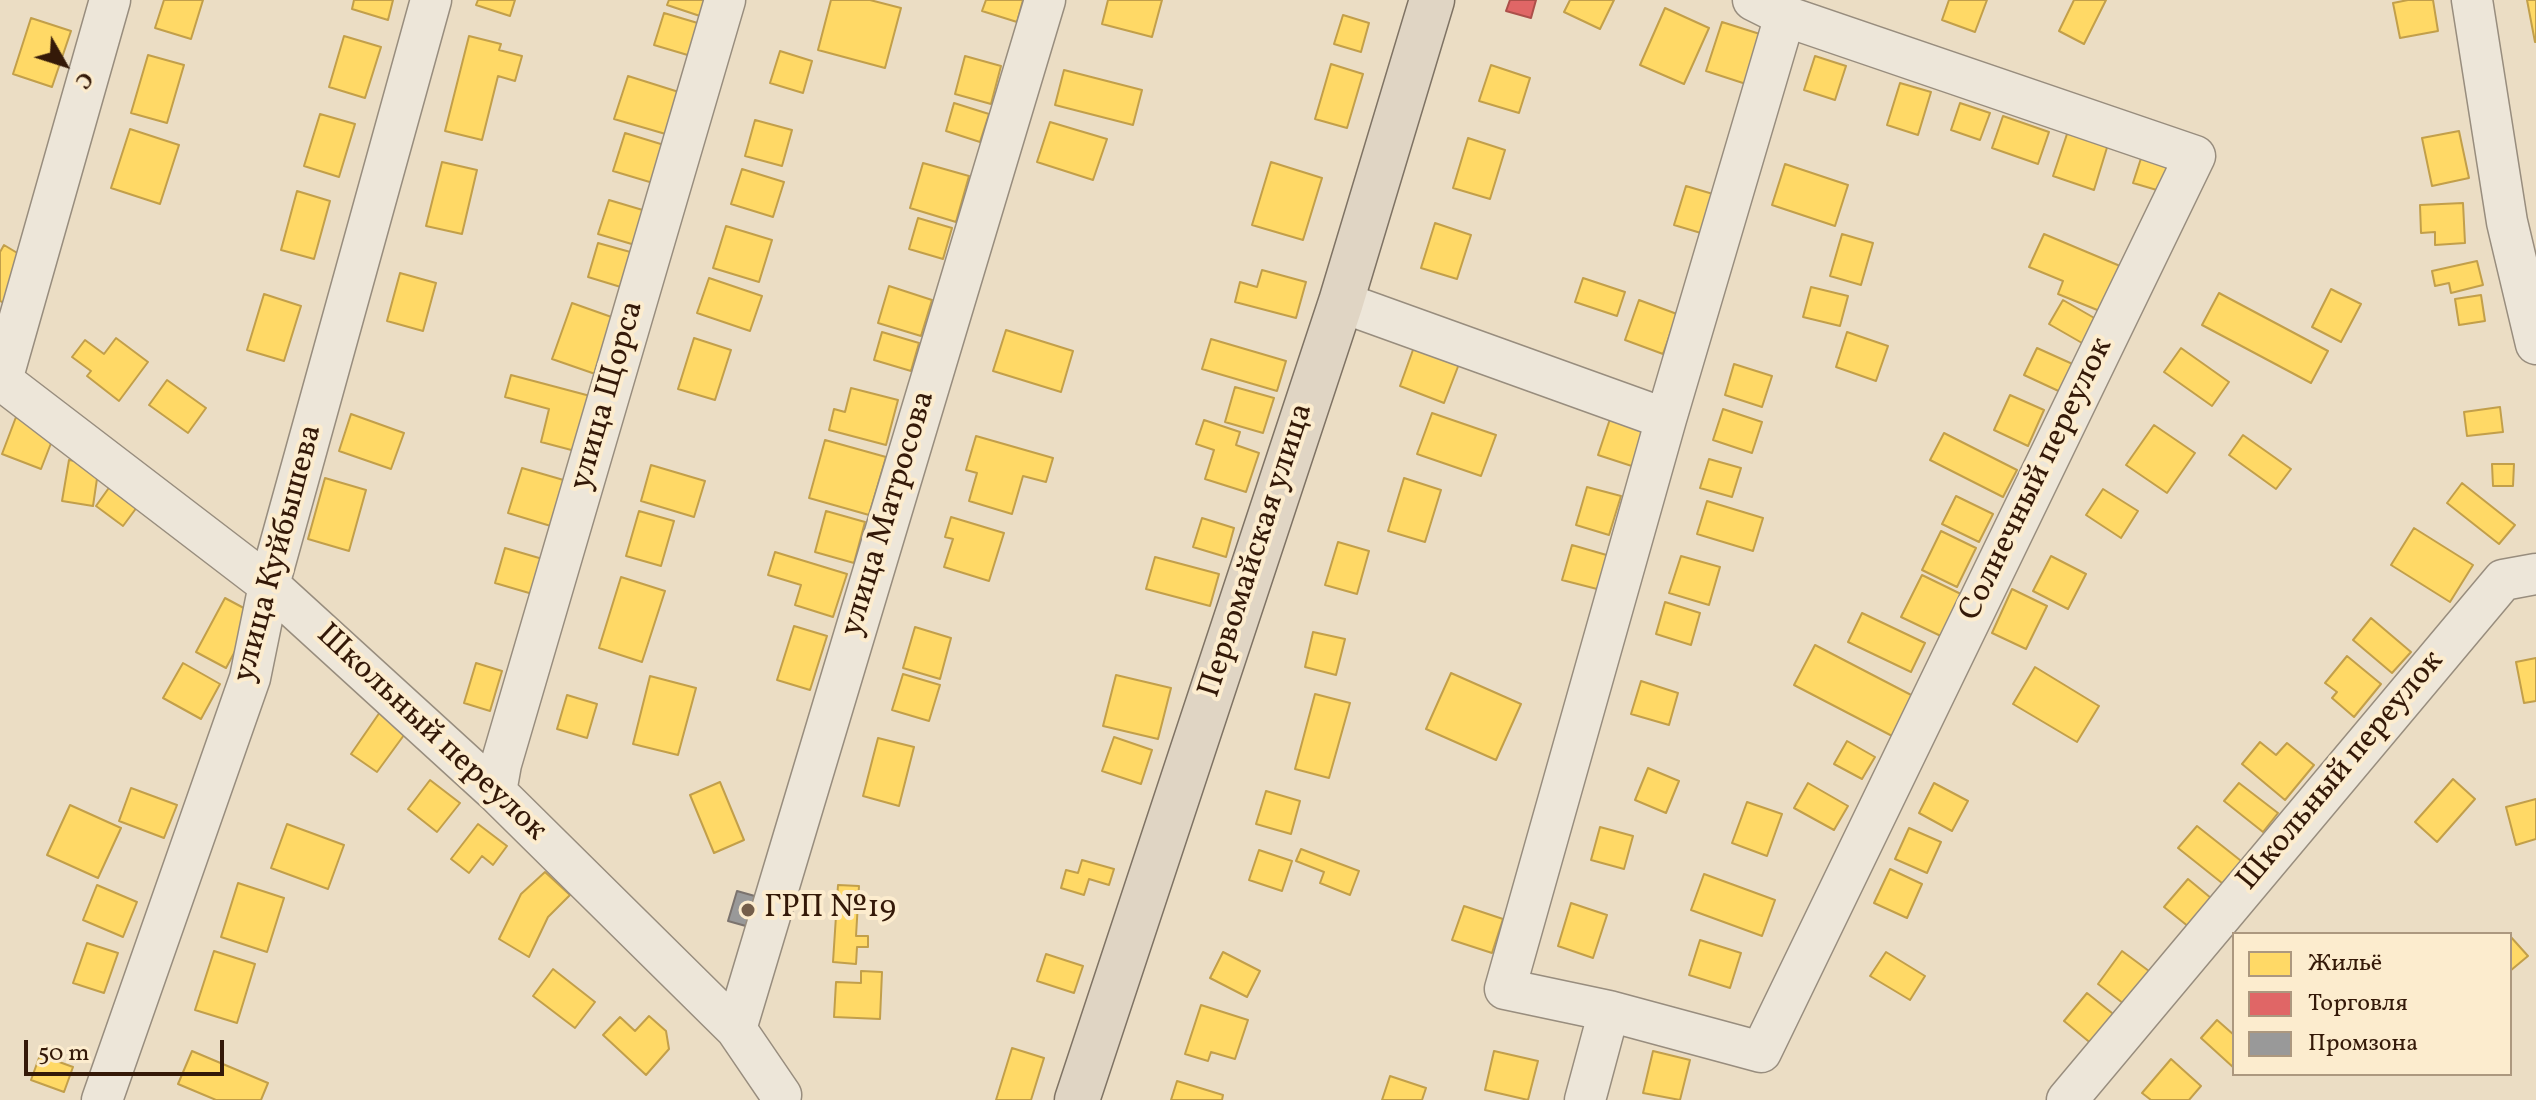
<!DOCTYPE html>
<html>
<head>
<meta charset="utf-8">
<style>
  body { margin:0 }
  #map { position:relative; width:2536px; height:1100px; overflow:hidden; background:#ebddc4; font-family:Vollkorn,serif }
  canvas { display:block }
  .legend { position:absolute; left:2232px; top:932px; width:280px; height:144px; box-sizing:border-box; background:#fcecce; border:2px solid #ac987f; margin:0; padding:10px 14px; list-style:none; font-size:24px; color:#341908 }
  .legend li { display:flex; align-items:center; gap:16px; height:40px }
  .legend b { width:40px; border:2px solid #ac987f }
  .north { position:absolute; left:24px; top:24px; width:80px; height:80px; -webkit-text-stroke:6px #fcecce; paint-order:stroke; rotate:129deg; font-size:22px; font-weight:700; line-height:32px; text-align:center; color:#341908 }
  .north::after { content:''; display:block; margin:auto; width:28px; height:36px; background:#341908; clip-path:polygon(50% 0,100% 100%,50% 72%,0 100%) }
  .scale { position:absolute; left:24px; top:1040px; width:200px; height:36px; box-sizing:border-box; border:4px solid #341908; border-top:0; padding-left:10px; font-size:24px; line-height:28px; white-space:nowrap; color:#341908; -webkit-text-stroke:6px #fcecce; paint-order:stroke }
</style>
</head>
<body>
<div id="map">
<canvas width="2536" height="1100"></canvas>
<ul class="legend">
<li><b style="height:22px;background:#ffd966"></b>Жильё</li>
<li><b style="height:22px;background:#e06666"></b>Торговля</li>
<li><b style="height:22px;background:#999"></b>Промзона</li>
</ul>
<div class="north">С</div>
<div class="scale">50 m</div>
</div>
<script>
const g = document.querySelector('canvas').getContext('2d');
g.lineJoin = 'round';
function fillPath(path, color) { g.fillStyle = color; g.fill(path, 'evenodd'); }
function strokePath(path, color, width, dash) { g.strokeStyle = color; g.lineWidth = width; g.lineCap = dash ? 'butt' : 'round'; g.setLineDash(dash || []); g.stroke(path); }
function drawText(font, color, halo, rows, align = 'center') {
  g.font = font + ' Vollkorn,serif'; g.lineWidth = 8; g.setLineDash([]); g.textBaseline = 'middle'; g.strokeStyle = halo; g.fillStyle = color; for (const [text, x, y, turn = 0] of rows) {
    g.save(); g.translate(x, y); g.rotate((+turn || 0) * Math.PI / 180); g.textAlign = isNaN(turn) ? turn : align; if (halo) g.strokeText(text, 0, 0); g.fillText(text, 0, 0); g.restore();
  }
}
const homes = new Path2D(`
  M164,0h39l-12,39 -36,-11z
  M354,0h39l-5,20 -36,-11z
  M478,0h37l-5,16 -34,-11z
  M669,0h40l-6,17 -36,-12z
  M831,0h39l31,8 -16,60 -67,-18z
  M986,0h37l-6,22 -35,-11z
  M1108,0h54l-10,37 -50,-13z
  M1570,0h44l-14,29 -36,-17z
  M1949,0h38l-12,32 -33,-12z
  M2074,0h32l-22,44 -25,-13z
  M2408,0h25l5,31 -38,7 -7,-35z
  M2527,0h9v42h-1z
  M1665,8l44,20 -25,56 -44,-19z
  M664,13l37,11 -10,32 -37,-11z
  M1343,15l26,8 -8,29 -27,-8z
  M31,18l40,13 -19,56 -39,-13z
  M1722,22l41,13 -17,49 -40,-13z
  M344,36l37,11 -16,51 -36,-11z
  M469,36l32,8 -2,6 23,6 -7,25 -17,-5 -16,64 -37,-9z
  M780,51l32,10 -9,32 -33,-10z
  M148,55l36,10 -17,58 -36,-10z
  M965,56l36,10 -10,38 -36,-10z
  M1815,56l31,10 -11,34 -31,-10z
  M1331,64l32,10 -16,54 -32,-9z
  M1491,65l39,13 -11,35 -40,-12z
  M1064,70l78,20 -9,35 -78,-20z
  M628,76l54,17 -13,42 -55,-16z
  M1900,83l31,9 -13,43 -31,-10z
  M954,103l35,11 -9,28 -34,-11z
  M1960,103l30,10 -10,27 -29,-10z
  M320,114l35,10 -16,53 -35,-11z
  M2003,116l46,16 -11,32 -46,-16z
  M755,120l37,10 -10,36 -37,-10z
  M1050,122l57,17 -14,41 -56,-18z
  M2069,128l40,13 -15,49 -41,-14z
  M130,129l49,16 -19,59 -49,-16z
  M2459,131l10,47 -37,8 -10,-48z
  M625,133l39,12 -11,38 -40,-12z
  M1468,138l37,12 -15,49 -37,-11z
  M2145,146l34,10 -12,37 -34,-10z
  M442,162l35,8 -15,64 -36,-8z
  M1271,162l51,16 -19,62 -51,-15z
  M923,163l46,13 -13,46 -46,-14z
  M1785,164l63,21 -13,41 -63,-21z
  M742,169l42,13 -11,35 -42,-13z
  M1686,186l37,11 -12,39 -37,-11z
  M297,191l33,10 -16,58 -33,-9z
  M609,200l37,11 -11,34 -37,-11z
  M2463,203l2,40 -30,2v-13l-14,1 -1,-28z
  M918,218l34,10 -9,31 -34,-10z
  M1435,223l36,12 -14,44 -36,-11z
  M726,226l46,14 -13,42 -46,-14z
  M1842,234l31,9 -12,42 -31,-9z
  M2044,234l88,37 -20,45 -54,-22 5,-13 -34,-14z
  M598,243l36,10 -10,35 -36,-11z
  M4,245l25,15 -25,43 -4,-2v-49z
  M2477,261l6,24 -32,8 -2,-10 -14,3 -3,-15z
  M1262,270l44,12 -10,36 -61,-16 5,-20 17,5z
  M400,273l36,10 -13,48 -36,-10z
  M709,278l53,18 -12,35 -53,-18z
  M1583,278l42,14 -8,24 -42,-14z
  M889,286l43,14 -11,36 -43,-13z
  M1811,287l37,9 -8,30 -37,-9z
  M2331,289l30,15 -20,38 -29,-15z
  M2219,293l109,58 -17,32 -109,-58z
  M264,294l37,12 -17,55 -37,-11z
  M2481,295l4,26 -26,4 -4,-26z
  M1639,300l38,14 -14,40 -38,-14z
  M2063,300l40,23 -14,24 -40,-23z
  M572,303l48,17 -19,56 -49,-17z
  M1006,330l67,21 -12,41 -68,-21z
  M882,332l37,11 -8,28 -37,-11z
  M1847,332l41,14 -12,35 -40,-14z
  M116,338l32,24 -29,39 -32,-25 4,-5 -19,-14 13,-17 19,14z
  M694,338l37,12 -16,50 -37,-11z
  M1211,339l75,22 -9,30 -75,-22z
  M1414,347l45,17 -15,39 -44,-17z
  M2037,348l40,18 -12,28 -41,-19z
  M2181,348l48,34 -17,24 -48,-34z
  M1734,364l38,12 -10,31 -37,-12z
  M511,375l83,22 -15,55 -38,-10 8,-33 -44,-12z
  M167,380l39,28 -18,25 -39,-28z
  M1235,387l39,11 -11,35 -38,-11z
  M851,388l47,12 -12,45 -57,-15 5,-21 11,3z
  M2010,395l34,15 -16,36 -34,-16z
  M2500,407l3,25 -36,4 -3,-24z
  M1723,409l39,13 -10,31 -39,-13z
  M1432,413l64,22 -15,41 -64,-22z
  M351,414l53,19 -13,36 -52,-18z
  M16,417l39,16 -14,36 -39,-15z
  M1610,419l46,16 -12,35 -46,-15z
  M1204,420l36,12 -4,13 23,8 -13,39 -41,-13 9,-29 -18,-6z
  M2154,425l41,28 -28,40 -41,-28z
  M1944,433l73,37 -14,27 -73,-37z
  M2243,435l48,34 -15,20 -47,-34z
  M976,436l77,22 -7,24 -23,-6 -11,38 -43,-13 8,-28 -11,-3z
  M825,440l61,17 -17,58 -60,-17z
  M1709,459l32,9 -9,29 -32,-9z
  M69,460l30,5 -6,41 -31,-5z
  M2492,464h22l-1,22h-20z
  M651,465l54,16 -11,36 -53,-16z
  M522,468l45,13 -13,46 -46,-14z
  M118,475l28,20 -23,31 -27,-20z
  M325,478l41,12 -17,61 -41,-12z
  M1404,478l37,12 -16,52 -37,-11z
  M2462,483l53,42 -16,19 -52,-41z
  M1587,487l34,9 -12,39 -33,-10z
  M2103,489l35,22 -17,27 -35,-23z
  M1956,496l37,18 -14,28 -37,-18z
  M1707,501l56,17 -10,33 -56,-17z
  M639,511l35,10 -13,45 -35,-10z
  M826,511l39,11 -11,41 -39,-11z
  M951,517l53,16 -15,48 -45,-14 9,-28 -8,-2z
  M1202,518l32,10 -8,29 -33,-10z
  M2414,528l59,37 -23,37 -59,-37z
  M1941,531l35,17 -19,39 -35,-17z
  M1338,542l31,9 -12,43 -32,-9z
  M1572,545l38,11 -9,34 -39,-10z
  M505,548l41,12 -10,35 -41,-12z
  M775,552l72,22 -14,43 -38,-12 6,-20 -33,-10z
  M1681,556l39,11 -11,38 -40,-12z
  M2051,556l35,18 -18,35 -35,-18z
  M1155,557l64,17 -9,32 -64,-17z
  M1922,575l43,21 -20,42 -44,-21z
  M621,577l44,14 -23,71 -43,-14z
  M2012,589l35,17 -21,43 -34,-16z
  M225,598l30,16 -29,54 -30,-16z
  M1665,602l35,11 -9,32 -35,-11z
  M1862,613l63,30 -14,29 -63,-30z
  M2371,618l40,34 -19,21 -39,-33z
  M794,626l33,10 -17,54 -33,-10z
  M915,627l36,11 -11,41 -37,-11z
  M1313,632l32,7 -9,36 -31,-8z
  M1815,645l102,53 -21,40 -102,-53z
  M2347,656l34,28 -27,33 -22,-19 5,-6 -12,-9z
  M2536,658v43l-12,2 -8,-41z
  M183,663l37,21 -19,35 -38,-21z
  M476,663l26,8 -12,40 -26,-8z
  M2035,667l64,39 -22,36 -64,-38z
  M1451,673l70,31 -25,56 -70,-31z
  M903,674l37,11 -11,36 -37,-11z
  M1116,675l55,13 -13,51 -55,-13z
  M650,676l46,12 -18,67 -45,-11z
  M1641,681l37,12 -9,32 -38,-11z
  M1315,694l35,9 -21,75 -34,-9z
  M567,695l30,9 -10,34 -30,-9z
  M380,712l27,19 -30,41 -26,-18z
  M1114,737l38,13 -11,34 -39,-13z
  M878,738l36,9 -15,59 -36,-10z
  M1847,741l28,16 -13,22 -28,-15z
  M2260,742l16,13 11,-12 27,22 -29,35 -43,-36z
  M1648,768l31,13 -13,32 -31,-13z
  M2453,779l22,20 -38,43 -22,-20z
  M430,780l30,23 -23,29 -29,-23z
  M720,782l24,58 -30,13 -24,-58z
  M1808,783l40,23 -14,24 -40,-22z
  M1934,783l34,18 -16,30 -33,-18z
  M2239,783l39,30 -15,19 -39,-31z
  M131,788l46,17 -13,33 -45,-17z
  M1266,791l34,10 -9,33 -35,-10z
  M2536,799v40l-20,6 -10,-38z
  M1747,802l35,12 -15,42 -35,-13z
  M70,805l51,23 -23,50 -51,-23z
  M287,824l57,21 -16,44 -57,-21z
  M478,824l29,22 -14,19 -11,-9 -13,17 -18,-14z
  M2197,826l48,38 -18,23 -49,-39z
  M1600,827l33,9 -9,33 -33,-9z
  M1909,828l32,14 -14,31 -32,-14z
  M1301,849l58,22 -9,24 -30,-12 4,-11 -28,-11z
  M1259,850l33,11 -10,30 -33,-11z
  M1082,860l32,9 -5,16 -20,-6 -5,16 -23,-7 5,-18 12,3z
  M1890,869l32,15 -15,34 -33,-15z
  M545,872l25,23 -22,22 -19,40 -30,-18 22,-45z
  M1704,874l71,26 -13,36 -71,-26z
  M2188,879l29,24 -23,28 -30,-24z
  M238,883l46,15 -17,54 -46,-15z
  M97,885l40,17 -14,35 -40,-17z
  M838,885l21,1 -3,50h12v11h-11l-1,17 -23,-2z
  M1571,903l36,12 -14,43 -35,-12z
  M1464,906l39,13 -11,34 -40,-13z
  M2510,936l18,20 -18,15z
  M1700,940l41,13 -11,35 -41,-13z
  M87,943l31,10 -14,40 -31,-10z
  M214,951l41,13 -18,59 -42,-13z
  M2122,951l31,23 -25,33 -30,-23z
  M1223,952l37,19 -13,26 -37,-19z
  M1886,952l39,24 -15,24 -40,-24z
  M1046,954l37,12 -9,27 -37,-12z
  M553,969l42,33 -20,26 -42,-32z
  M861,971l21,1 -2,47 -46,-2 2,-35 25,1z
  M2087,993l30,24 -24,28 -29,-24z
  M1201,1005l47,15 -13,39 -24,-7 -3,9 -23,-7z
  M649,1016l17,15 3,18 -23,26 -43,-40 17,-18 15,14z
  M2217,1020l17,15v33l-33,-30z
  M1012,1048l32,10 -13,42h-35z
  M192,1051l76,32 -7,17h-45l-38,-16z
  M1494,1051l44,10 -10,39 -43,-10z
  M1653,1051l37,9 -10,40 -37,-7z
  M40,1055l33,12 -9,25 -33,-12z
  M2171,1059l30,27 -12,14h-38l-9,-7z
  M1390,1076l36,12 -4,12h-40z
  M1177,1081l46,14 -1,5h-51z`);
fillPath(homes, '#ffd966');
strokePath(homes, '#c29f4a', 2);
const shops = new Path2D(`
  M1510,0h26l-5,18 -25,-7z`);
fillPath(shops, '#e06666');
strokePath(shops, '#ac4f4a', 2);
const industry = new Path2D(`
  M737,891l32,9 -9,30 -32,-9z`);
fillPath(industry, '#999');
strokePath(industry, '#7b736e', 2);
const minor = new Path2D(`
  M2472,0l35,222 29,122
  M1341,302l325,117
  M0,379l269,206 227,207 240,237 45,66 -1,5
  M2,380l108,-380
  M496,792l5,-28 224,-764
  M1609,1011l-104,-22 161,-570 119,-403
  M736,1029l309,-1029
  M102,1100l148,-422 19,-93 162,-585
  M1585,1100l24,-89 152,41 434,-896 -410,-140 -32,-16
  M2067,1100l436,-520 33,-6`);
const major = new Path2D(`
  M1077,1100l264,-798 91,-302`);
strokePath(minor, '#988d7e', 43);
strokePath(major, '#7f7364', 47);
strokePath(minor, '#ede6d9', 40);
strokePath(major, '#e0d5c4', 44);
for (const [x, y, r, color] of [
  [748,910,8,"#745e4a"]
]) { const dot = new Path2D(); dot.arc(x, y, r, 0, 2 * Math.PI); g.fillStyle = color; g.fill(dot); strokePath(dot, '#fcecce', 3); }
drawText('32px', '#341908', '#fcecce', [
  ["улица Щорса",609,396,-74],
  ["Солнечный переулок",2038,480,-64],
  ["улица Матросова",890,514,-73],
  ["Первомайская улица",1258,551,-72],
  ["улица Куйбышева",280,554,-75],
  ["Школьный переулок",430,734,43],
  ["Школьный переулок",2342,772,-50]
]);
drawText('32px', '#341908', '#fcecce', [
  ["ГРП №19",764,910]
], 'left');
</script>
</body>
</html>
